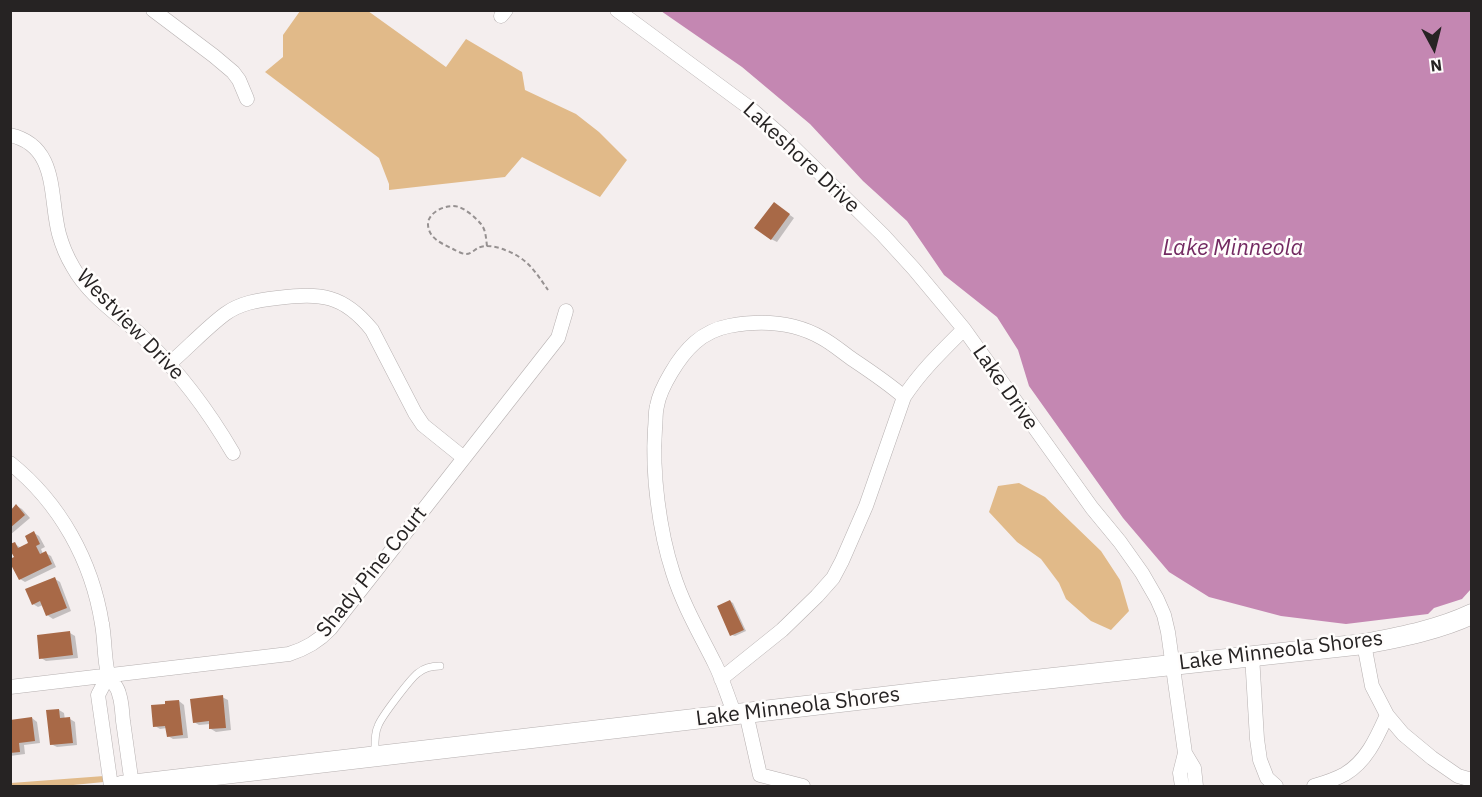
<!DOCTYPE html>
<html>
<head>
<meta charset="utf-8">
<style>
  body { margin:0 }
  #map { position:relative; width:1482px; height:797px; overflow:hidden; background:#f4eeee; font-family:"IBM Plex Sans",sans-serif }
  canvas { display:block }
  .frame { position:absolute; inset:0; border:12px solid #262323; pointer-events:none }
  .north { position:absolute; left:1404px; top:18px; width:60px; height:60px; -webkit-text-stroke:4px #fffdfc; paint-order:stroke; rotate:173deg; font-size:16px; font-weight:700; line-height:24px; text-align:center; color:#262323 }
  .north::after { content:''; display:block; margin:auto; width:21px; height:27px; background:#262323; clip-path:polygon(50% 0,100% 100%,50% 72%,0 100%) }
</style>
</head>
<body>
<div id="map">
<canvas width="1482" height="797"></canvas>
<div class="frame"></div>
<div class="north">N</div>
</div>
<script>
const g = document.querySelector('canvas').getContext('2d');
g.lineJoin = 'round';
function fillPath(path, color) { g.fillStyle = color; g.fill(path, 'evenodd'); }
function strokePath(path, color, width, dash) { g.strokeStyle = color; g.lineWidth = width; g.lineCap = dash ? 'butt' : 'round'; g.setLineDash(dash || []); g.stroke(path); }
function drawText(font, color, halo, rows, align = 'center') {
  g.font = font + ' "IBM Plex Sans",sans-serif'; g.lineWidth = 5; g.setLineDash([]); g.textBaseline = 'middle'; g.strokeStyle = halo; g.fillStyle = color; for (const [text, x, y, turn = 0] of rows) {
    g.save(); g.translate(x, y); g.rotate((+turn || 0) * Math.PI / 180); g.textAlign = isNaN(turn) ? turn : align; if (halo) g.strokeText(text, 0, 0); g.fillText(text, 0, 0); g.restore();
  }
}
fillPath(new Path2D(`
  M300,11h68l78,56 20,-28 56,33 3,18 51,24 23,18 28,28 -27,37 -78,-40 -17,20 -116,13v-6l-10,-26 -114,-86 18,-15v-22z
  M1019,483l26,14 56,54 19,29 9,31 -18,19 -20,-9 -25,-22 -7,-16 -18,-24 -24,-17 -28,-30 9,-26z
  M104,776v6l-41,4h-52v-3z`), '#e1ba89');
fillPath(new Path2D(`
  M661,11h810v578l-9,10 -28,9 -6,6 -82,10 -65,-8 -72,-19 -40,-25 -46,-54 -94,-132 -11,-36 -21,-33 -53,-42 -37,-54 -44,-40 -53,-57 -68,-57z`), '#c487b2');
fillPath(new Path2D(`
  M779,207l15,11 -17,24 -6,-3z
  M10,506l4,3 3,-3 5,3 8,9 -20,17z
  M34,533l5,3 6,11 -4,2 2,5 2,-1 6,3 5,11 -31,15 -5,-3 -5,-35 6,4 9,-5z
  M55,579l5,3 11,29 -18,8 -6,-4 -4,-10 -5,2 -5,-3z
  M730,601l3,2 13,28 -11,5 -3,-1z
  M70,633l5,3 3,22 -32,3 -5,-3z
  M222,697l6,3 3,30 -15,2 -5,-3 -1,-5 -11,1 -5,-3z
  M179,701l5,4 4,33 -15,1 -5,-3 -1,-8 -7,1 -5,-3z
  M59,710l5,3 1,7 5,-1 5,3 2,23 -20,2 -6,-3z
  M32,718l5,4 3,21 -16,2 1,9 -15,2v-35z`), '#0003');
fillPath(new Path2D(`
  M774,202l16,12 -19,26 -17,-12z
  M16,504l9,11 -15,13v-21l2,2z
  M34,531l6,13 -4,2 4,8 6,-3 6,13 -33,16 -9,-17v-4l4,-2 -4,-7v-6l5,-2 3,6 10,-5 -3,-7z
  M55,577l12,31 -21,8 -6,-15 -8,4 -7,-16z
  M730,600l14,30 -14,6 -13,-30z
  M70,631l3,24 -34,4 -2,-24z
  M223,695l3,33 -17,1v-8l-16,2 -3,-24z
  M179,700l4,35 -16,2 -2,-11 -12,1 -2,-22 14,-1v-3z
  M59,709l1,9 10,-1 3,26 -23,2 -4,-35z
  M32,717l3,24 -16,2 1,9 -10,1v-33z`), '#a86947');
const service = new Path2D(`
  M375,754c0,-9 -1,-20 3,-28 3,-9 33,-48 40,-53 7,-6 14,-7 22,-7`);
const minor = new Path2D(`
  M153,10l61,46 19,16 6,8 8,19
  M617,10l134,99 32,28 100,98 31,34 50,60 128,179 28,34 22,31 15,26 7,16 4,17 17,121 -5,20 2,13
  M501,16l5,-6
  M10,135c49,11 39,62 49,99 3,11 8,23 14,33 17,31 50,50 74,74 34,33 62,71 86,112
  M169,364c19,-16 36,-35 56,-50 15,-11 33,-14 52,-16 44,-5 66,-4 95,32l43,83 8,12 41,33
  M10,463c50,40 82,98 92,161 3,16 2,34 6,50 2,7 10,12 11,20 3,8 3,18 4,27 3,21 6,43 9,64
  M1364,644l8,42 15,29 16,19 29,24 26,18 14,4
  M1252,655l5,84 3,21 7,18 9,8
  M108,676l-10,19 13,91
  M721,679l61,-49 35,-34 16,-18 9,-17 24,-55 38,-109c17,-26 38,-46 60,-68
  M10,687l279,-33c16,-5 29,-12 41,-25l228,-291 8,-27
  M746,713l14,62 43,11
  M735,715c-7,-17 -12,-35 -20,-51 -15,-30 -32,-59 -42,-91 -14,-43 -21,-100 -18,-144 1,-8 0,-16 2,-23 2,-12 8,-23 14,-33 14,-24 31,-42 58,-47 32,-6 65,-4 93,12 11,6 20,14 30,21 18,12 36,24 52,38
  M1185,753l9,15 2,18
  M1314,786c10,-3 22,-7 31,-12 22,-13 32,-37 42,-59`);
const secondary = new Path2D(`
  M121,786l813,-95 430,-47c36,-7 74,-14 108,-30`);
strokePath(service, '#b6b0b0', 8);
strokePath(minor, '#b6b0b0', 15);
strokePath(secondary, '#b6b0b0', 21);
strokePath(new Path2D(`
  M487,246c-1,-7 -1,-16 -6,-22 -5,-6 -14,-14 -22,-17 -11,-4 -32,5 -31,18 1,14 15,19 25,24 4,2 9,5 13,5 5,0 8,-4 12,-6 7,-4 20,-1 27,2 22,8 30,21 43,40`), '#969191', 2, [4.5, 3]);
strokePath(service, '#fff', 7);
strokePath(minor, '#fff', 14);
strokePath(secondary, '#fff', 20);
drawText('21px', '#262323', '#fffdfc', [
  ["Lakeshore Drive",801,158,43],
  ["Westview Drive",130,325,46],
  ["Lake Drive",1005,388,55],
  ["Shady Pine Court",372,572,-51],
  ["Lake Minneola Shores",1281,651,-7],
  ["Lake Minneola Shores",798,707,-7]
]);
drawText('italic 22px', '#732a62', '#fffdfc', [
  ["Lake Minneola",1233,249]
]);
</script>
</body>
</html>
